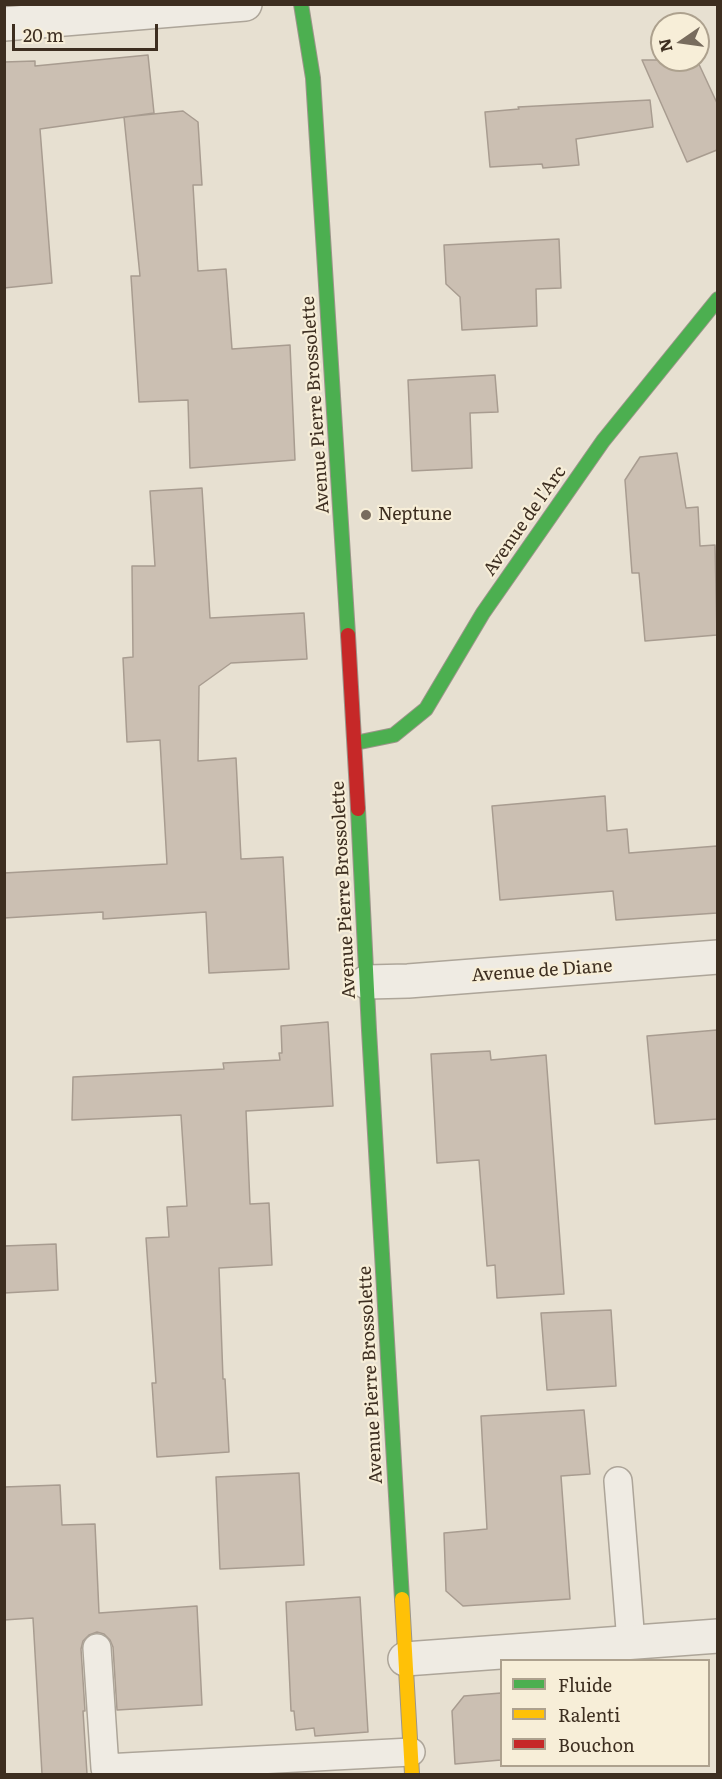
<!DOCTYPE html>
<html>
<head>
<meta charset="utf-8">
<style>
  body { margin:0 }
  #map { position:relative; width:722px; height:1779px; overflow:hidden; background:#e7e0d1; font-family:Literata,serif }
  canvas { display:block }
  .frame { position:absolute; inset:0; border:6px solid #3d2e20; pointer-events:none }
  .legend { position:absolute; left:500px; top:1659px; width:210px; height:108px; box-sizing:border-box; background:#f7eed8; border:2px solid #ada18e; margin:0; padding:8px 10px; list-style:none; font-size:18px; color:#3d2e20 }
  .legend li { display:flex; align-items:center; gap:12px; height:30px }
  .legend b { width:30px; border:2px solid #ada18e }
  .north { position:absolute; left:650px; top:12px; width:60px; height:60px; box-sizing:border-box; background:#f7eed8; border:2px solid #ada18e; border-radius:50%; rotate:257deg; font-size:16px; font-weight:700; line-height:24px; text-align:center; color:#3d2e20 }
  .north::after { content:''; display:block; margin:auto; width:21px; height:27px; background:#786c5e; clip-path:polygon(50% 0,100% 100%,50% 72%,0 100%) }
  .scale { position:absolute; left:12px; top:24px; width:146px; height:27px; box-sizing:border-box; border:3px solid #3d2e20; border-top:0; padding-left:8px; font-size:18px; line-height:21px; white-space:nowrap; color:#3d2e20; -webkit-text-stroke:4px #f7eed8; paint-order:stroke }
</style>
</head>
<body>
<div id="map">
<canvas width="722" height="1779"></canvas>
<div class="frame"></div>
<ul class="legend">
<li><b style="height:8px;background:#4caf50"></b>Fluide</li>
<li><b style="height:8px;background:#ffc107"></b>Ralenti</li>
<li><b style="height:8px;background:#c62828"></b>Bouchon</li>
</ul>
<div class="north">N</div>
<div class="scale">20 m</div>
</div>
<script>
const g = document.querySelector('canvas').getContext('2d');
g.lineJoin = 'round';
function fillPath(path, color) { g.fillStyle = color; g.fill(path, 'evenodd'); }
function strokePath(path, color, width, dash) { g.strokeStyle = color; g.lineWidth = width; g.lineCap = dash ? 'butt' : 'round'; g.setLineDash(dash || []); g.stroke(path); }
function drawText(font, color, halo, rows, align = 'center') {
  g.font = font + ' Literata,serif'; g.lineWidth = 4.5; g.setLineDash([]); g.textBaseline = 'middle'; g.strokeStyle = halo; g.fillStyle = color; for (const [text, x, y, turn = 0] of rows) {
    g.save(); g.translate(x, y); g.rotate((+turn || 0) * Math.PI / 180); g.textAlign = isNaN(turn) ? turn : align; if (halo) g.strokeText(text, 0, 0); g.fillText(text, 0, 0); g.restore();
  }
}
const building = new Path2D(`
  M148,55l6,58 -114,16 12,154 -48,5v-226l31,-1v5z
  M642,60h55l20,43v47l-30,12z
  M650,100l3,27 -77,12 3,26 -36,3 -1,-4 -52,3 -5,-55 34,-3 -1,-2z
  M183,111l15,11 4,63h-9l5,86 28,-2 6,80 58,-4 5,115 -105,8 -2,-68 -49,2 -8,-126h9l-16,-159z
  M559,239l2,49 -25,1 1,37 -75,4 -2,-33 -14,-13 -2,-39z
  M495,375l3,37 -28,1 2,55 -60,3 -4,-91z
  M677,453l9,55 12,-1 2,39 15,-1 2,90 -72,6 -6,-68h-7l-7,-93 15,-23z
  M202,488l8,130 94,-5 3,46 -76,4 -32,23 -1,75 38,-3 5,101 42,-2 6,112 -80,4 -3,-61 -103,7v-7l-99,6v-45l163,-9 -7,-124 -33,2 -4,-84 10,-1 -1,-91h23l-5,-75z
  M605,796l2,35 20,-2 2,24 88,-7v67l-101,7 -3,-29 -113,9 -8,-94z
  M328,1022l5,84 -87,5 4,93 19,-1 3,62 -53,3 4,111h2l4,73 -72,5 -5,-74h4l-10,-145 23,-1 -2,-30 20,-1 -6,-91 -109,5 1,-43 151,-8 -1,-6 57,-3 -1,-7h3l-1,-27z
  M717,1030v89l-62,5 -8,-88z
  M490,1051l1,9 55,-5 18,239 -67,4 -2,-33 -8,1 -8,-106 -42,3 -6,-109z
  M56,1244l2,46 -54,3v-47z
  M611,1310l5,76 -69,4 -6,-77z
  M584,1410l6,64 -29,2 9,123 -107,7 -17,-15 -2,-58 43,-4 -6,-113z
  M299,1473l5,92 -84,4 -4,-92z
  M60,1485l2,40 33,-1 4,89 98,-7 5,99 -85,5 -4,-63 -3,-7 -6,-6 -7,-2 -8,3 -6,6 -2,8 4,62h-2l4,63h-45l-9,-156 -29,2v-133z
  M360,1597l8,135 -53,4 -1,-8 -18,2 -2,-19h-3l-5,-109z
  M501,1693v67l-46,4 -3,-53 12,-15z`);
fillPath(building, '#cbbfb2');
strokePath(building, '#a89c90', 1.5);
const lane = new Path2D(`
  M618,1481l13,161
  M97,1648l8,120 306,-16`);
const street = new Path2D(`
  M4,24l241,-20
  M367,982l41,-1 310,-24
  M405,1659l313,-23`);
const fast = new Path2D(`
  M301,4l12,74 35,557
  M355,743l39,-8 32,-26 57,-96 120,-172 115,-142
  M358,809l11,221 33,569`);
const slow = new Path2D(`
  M402,1599l10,175`);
const jam = new Path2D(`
  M348,635l10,174`);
strokePath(lane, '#ada599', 30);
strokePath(street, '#ada599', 36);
strokePath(fast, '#9c958a', 16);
strokePath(slow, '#9c958a', 16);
strokePath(jam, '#9c958a', 16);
strokePath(lane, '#efebe3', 27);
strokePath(street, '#efebe3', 33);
strokePath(fast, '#4caf50', 14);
strokePath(slow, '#ffc107', 14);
strokePath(jam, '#c62828', 14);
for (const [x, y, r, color] of [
  [366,515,6,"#786c5e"]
]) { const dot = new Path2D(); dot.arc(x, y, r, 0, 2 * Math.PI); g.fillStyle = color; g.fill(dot); strokePath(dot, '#f7eed8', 2); }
drawText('18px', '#3d2e20', '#f7eed8', [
  ["Avenue Pierre Brossolette",316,405,-94],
  ["Avenue de l'Arc",525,521,-55],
  ["Avenue Pierre Brossolette",344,890,-93],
  ["Avenue de Diane",542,971,-4],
  ["Avenue Pierre Brossolette",371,1375,-93]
]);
drawText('18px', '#3d2e20', '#f7eed8', [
  ["Neptune",378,515]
], 'left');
</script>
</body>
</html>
